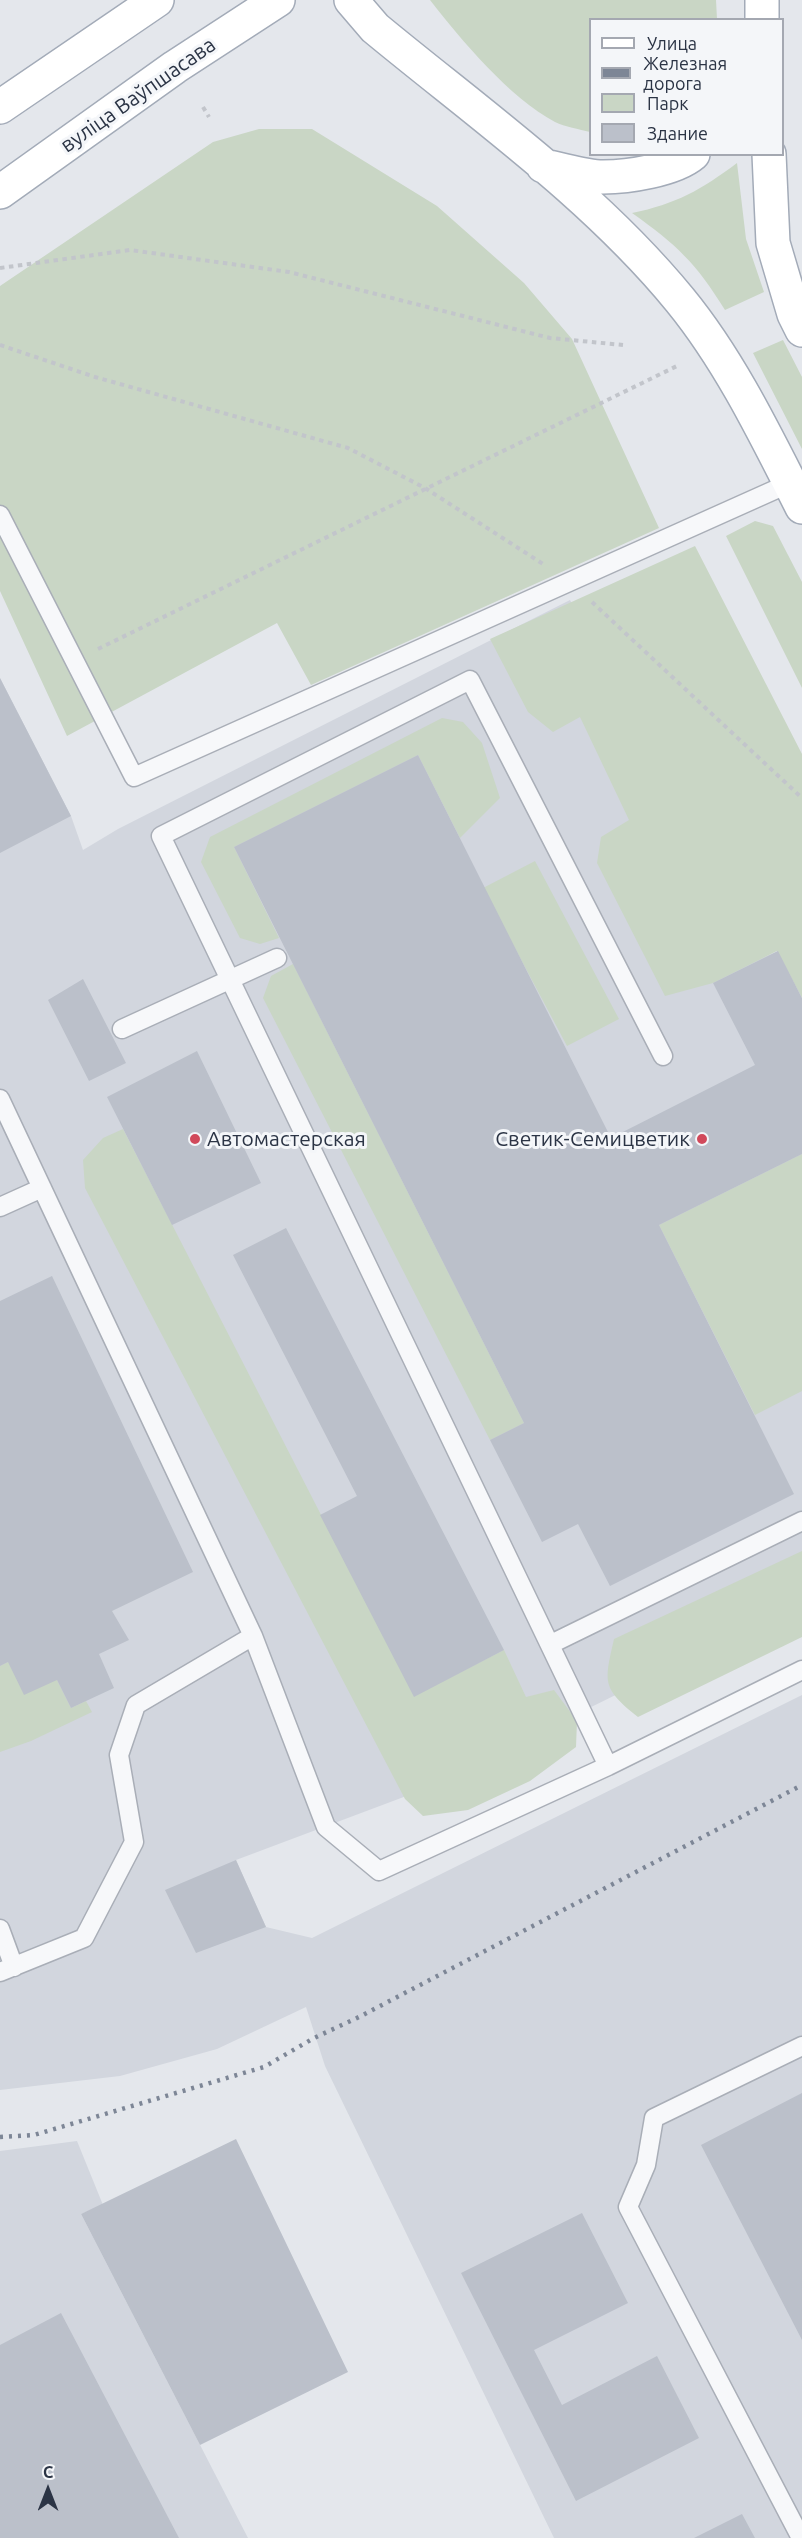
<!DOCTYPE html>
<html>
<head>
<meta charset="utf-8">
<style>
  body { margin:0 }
  #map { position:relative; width:802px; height:2538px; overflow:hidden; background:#e4e7ec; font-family:Ubuntu,sans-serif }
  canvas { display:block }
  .legend { position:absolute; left:589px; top:18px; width:195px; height:138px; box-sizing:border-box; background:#f4f6f9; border:2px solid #a4a8b1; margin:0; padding:8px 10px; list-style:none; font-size:18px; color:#2b3445 }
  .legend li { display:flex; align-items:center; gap:12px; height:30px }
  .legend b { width:30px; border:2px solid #a4a8b1 }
  .north { position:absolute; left:18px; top:2460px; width:60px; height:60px; -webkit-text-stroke:4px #f4f6f9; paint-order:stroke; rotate:0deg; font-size:16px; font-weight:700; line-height:24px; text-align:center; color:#2b3445 }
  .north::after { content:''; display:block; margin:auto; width:21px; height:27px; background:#2b3445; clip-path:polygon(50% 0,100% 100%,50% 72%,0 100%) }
</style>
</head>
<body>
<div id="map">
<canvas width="802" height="2538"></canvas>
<ul class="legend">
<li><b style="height:8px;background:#fff"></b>Улица</li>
<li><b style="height:8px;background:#7d8696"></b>Железная дорога</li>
<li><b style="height:16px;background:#c9d6c5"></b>Парк</li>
<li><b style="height:16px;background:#bbc0ca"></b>Здание</li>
</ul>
<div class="north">С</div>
</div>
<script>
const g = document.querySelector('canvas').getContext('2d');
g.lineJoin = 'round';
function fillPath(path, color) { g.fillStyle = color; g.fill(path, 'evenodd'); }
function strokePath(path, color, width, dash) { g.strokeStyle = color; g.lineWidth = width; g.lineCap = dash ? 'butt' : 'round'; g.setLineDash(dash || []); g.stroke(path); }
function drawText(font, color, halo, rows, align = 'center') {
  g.font = font + ' Ubuntu,sans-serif'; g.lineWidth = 6; g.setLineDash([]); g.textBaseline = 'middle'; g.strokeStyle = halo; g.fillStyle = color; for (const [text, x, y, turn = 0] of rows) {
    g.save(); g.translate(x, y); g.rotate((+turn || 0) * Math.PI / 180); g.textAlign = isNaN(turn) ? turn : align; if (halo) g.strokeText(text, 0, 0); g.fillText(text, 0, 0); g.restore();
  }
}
fillPath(new Path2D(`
  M570,600l187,360 21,-9 24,48v604l-377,186 -189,71 30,67 46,11 490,-243v843h-248l-229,-472 -19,-59 -89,42 -97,27 -120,14v-1412l71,138 12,34 35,-21z
  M77,2141l26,64 -22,9 167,324h-248v-387z`), '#d2d6de');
fillPath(new Path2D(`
  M430,0h286l1,19 -127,1v112c-11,-3 -25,-5 -35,-10 -45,-24 -94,-82 -125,-122z
  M259,129h53l125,77 87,77 48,56 87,189 -348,157 -34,-62 -210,113 -67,-145v-305l213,-144z
  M737,163l9,76 18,53 -39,18c-29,-47 -48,-65 -93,-97 44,-9 69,-23 105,-50z
  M783,340l19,37v72l-49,-96z
  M755,521l18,5 29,56v106l-76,-152z
  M695,546l107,208v244l-25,-47 -64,32 -48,13 -68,-133 4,-26 28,-17 -49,-103 -27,15 -25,-20 -38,-73z
  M442,718l21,4 19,21 18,55 -40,40 -42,-83 -184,92 45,91 -19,6 -20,-6 -39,-76 9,-25z
  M535,861l84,158 -52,27 -84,-158z
  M293,964l231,459 -34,17 -227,-442 8,-22z
  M123,1129l291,567 90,-46 22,47 28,-7 23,31 -1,26 -46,34 -62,29 -45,6 -18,-17 -320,-611 -2,-28 20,-22z
  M802,1154v237l-47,24 -96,-190z
  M802,1551v86l-164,80c-36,-29 -34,-34 -24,-78z
  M8,1662l49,18 14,28 15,-7 6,11 -61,29 -31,11v-86z`), '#c9d6c5');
fillPath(new Path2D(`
  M0,678l71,138 -71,37z
  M418,755l193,383 144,-73 -42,-82 65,-32 24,47v156l-143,71 135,269 -184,92 -32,-62 -36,18 -52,-102 34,-17 -290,-576z
  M83,979l43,84 -37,18 -41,-81z
  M197,1051l64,132 -89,42 -65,-128z
  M286,1228l218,422 -90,47 -94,-182 37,-19 -124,-241z
  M52,1276l141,296 -81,39 17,29 -30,14 15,34 -43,20 -14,-28 -33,15 -16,-33 -8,4v-365z
  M236,1860l30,67 -70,26 -31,-63z
  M802,2093v247l-101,-195z
  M236,2139l112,233 -148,73 -119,-231z
  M582,2213l46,90 -94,47 28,55 95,-49 42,82 -123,63 -115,-228z
  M61,2313l118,225h-179v-193z
  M742,2514l13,24h-61z`), '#bbc0ca');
const service = new Path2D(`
  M0,515l134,262 656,-294
  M122,1029l155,-71
  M0,1099l253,537 73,191 53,44 229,-105 194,-96
  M0,1207l42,-19
  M551,1644l251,-123
  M608,1766l-447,-930 309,-156 193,376
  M0,1929l14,38
  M0,1972l84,-34 50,-96 -15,-87 17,-50 117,-69
  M801,2538l-173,-331 18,-42 8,-47 148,-72`);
const primary = new Path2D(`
  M351,0l24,28c104,86 219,167 305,272 50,61 86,136 122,207
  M762,20v-20
  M0,107l157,-107
  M769,154l4,89 21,71 8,16
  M543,166c19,3 41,11 60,11 25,0 71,-7 90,-23
  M0,192l175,-125 103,-67`);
strokePath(service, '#a9aeb7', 21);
strokePath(primary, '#a3abb8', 36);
strokePath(new Path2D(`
  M203,107l6,10
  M0,268l130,-18 159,22 261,66 73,7
  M0,345l95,32 253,71 77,40 118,76
  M592,602l210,196
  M98,649l581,-284`), '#c2c5cb', 4, [4.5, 4.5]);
strokePath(service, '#f7f8fa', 18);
strokePath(primary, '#fff', 33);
strokePath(new Path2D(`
  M0,2137l34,-2 230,-68 50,-29 45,-21 443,-232`), '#7d8696', 4.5, [3, 6]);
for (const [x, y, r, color] of [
  [195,1139,6,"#d1495b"],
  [702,1139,6,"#d1495b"]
]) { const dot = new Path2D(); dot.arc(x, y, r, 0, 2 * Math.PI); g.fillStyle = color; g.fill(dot); strokePath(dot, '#f4f6f9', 2); }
drawText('21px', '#2b3445', '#f4f6f9', [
  ["вуліца Ваўпшасава",138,95,-35]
]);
drawText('21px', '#2b3445', '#f4f6f9', [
  ["Автомастерская",207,1139],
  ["Светик-Семицветик",690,1139,"right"]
], 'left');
</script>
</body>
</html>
